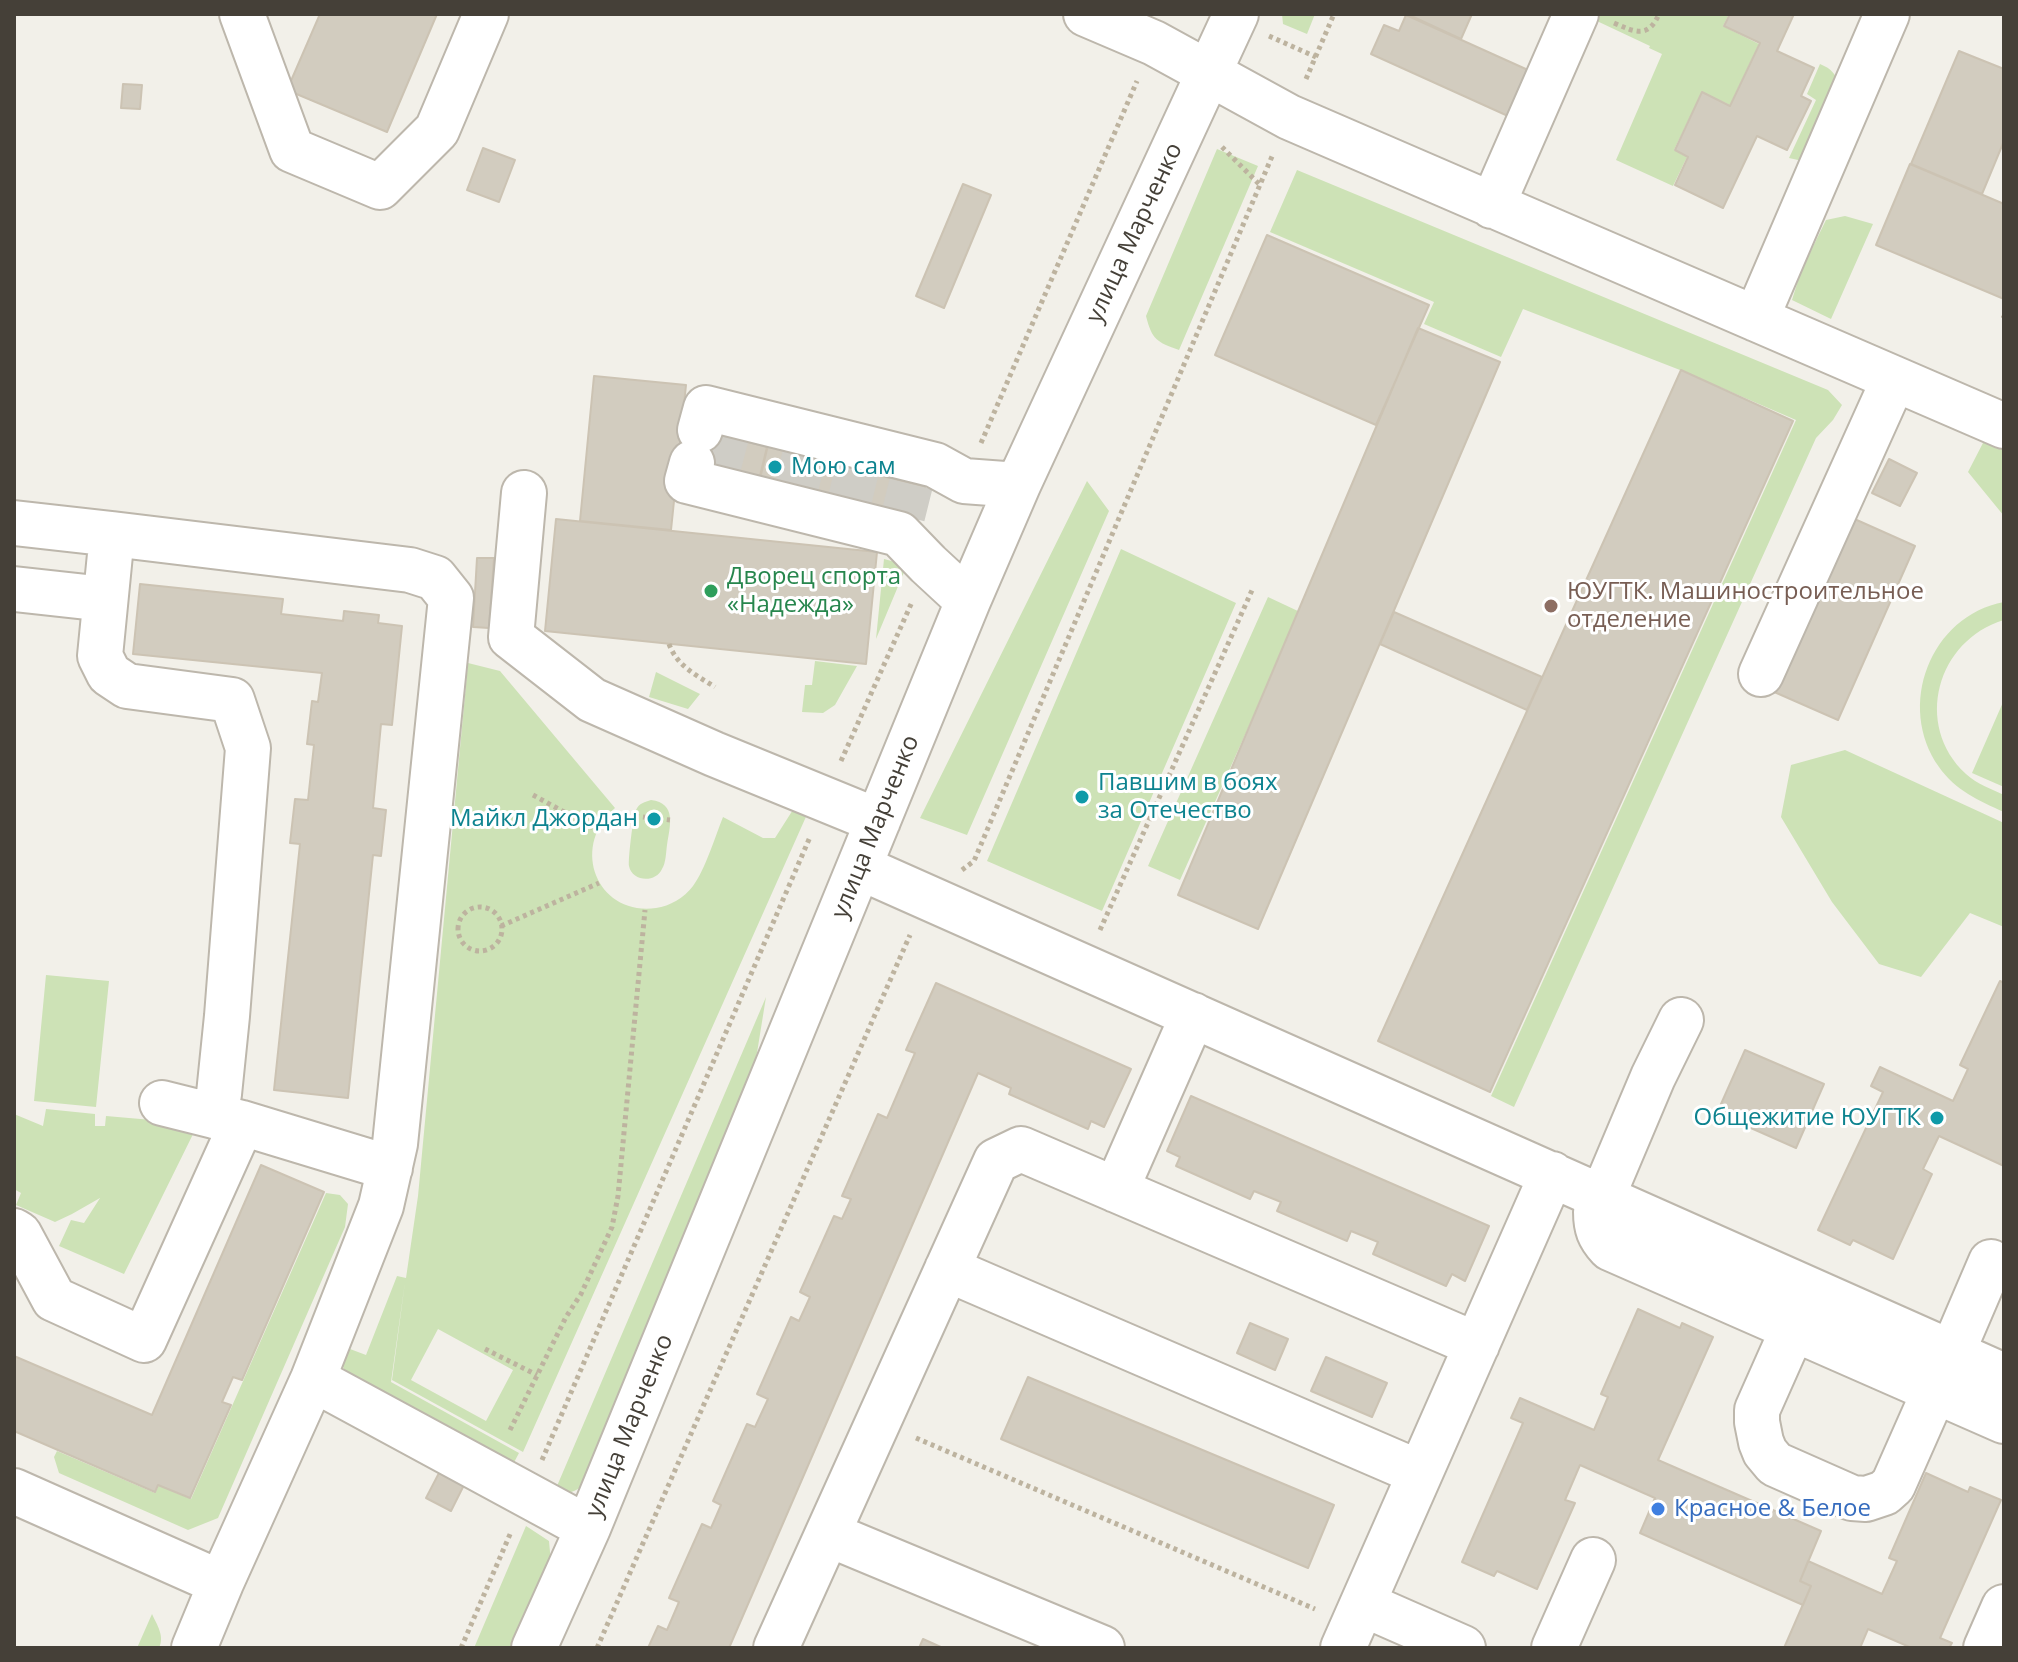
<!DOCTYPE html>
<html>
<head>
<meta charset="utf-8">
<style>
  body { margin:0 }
  #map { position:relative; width:2018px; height:1662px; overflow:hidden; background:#f2f0e9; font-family:"Open Sans",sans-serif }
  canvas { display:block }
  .frame { position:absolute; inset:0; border:16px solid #454038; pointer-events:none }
</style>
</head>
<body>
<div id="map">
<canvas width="2018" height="1662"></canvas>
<div class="frame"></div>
</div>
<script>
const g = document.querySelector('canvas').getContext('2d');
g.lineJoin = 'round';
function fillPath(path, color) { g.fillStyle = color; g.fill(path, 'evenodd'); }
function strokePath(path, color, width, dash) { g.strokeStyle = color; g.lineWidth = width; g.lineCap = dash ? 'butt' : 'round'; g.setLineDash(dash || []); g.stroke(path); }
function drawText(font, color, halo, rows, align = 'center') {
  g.font = font + ' "Open Sans",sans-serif'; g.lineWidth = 6; g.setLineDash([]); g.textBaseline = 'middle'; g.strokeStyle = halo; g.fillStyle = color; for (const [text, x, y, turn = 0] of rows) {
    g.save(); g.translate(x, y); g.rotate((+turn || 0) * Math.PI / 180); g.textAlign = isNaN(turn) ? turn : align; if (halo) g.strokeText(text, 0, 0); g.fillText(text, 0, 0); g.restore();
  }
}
fillPath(new Path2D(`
  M1282,14h33l-8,20 -24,-10z
  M1582,14h147l-6,12 36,18 -29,61 -28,-13 -28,58 13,7 -14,29 -57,-26 46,-106 -13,-6 1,-2z
  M1820,64c12,5 16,10 19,22l-32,76 -18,-4 27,-58 -9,-6z
  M1217,149l41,17 -79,184c-22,-8 -27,-10 -33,-34z
  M1297,170l531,220 14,15 -9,15 -17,18 -302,669 -23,-11 305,-676 -116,-50 -157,-61 -22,48 -77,-33 10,-22 -164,-70z
  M1845,216l28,8 -42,95 -39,-19 9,-29 25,-51z
  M1984,441l20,9v66l-36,-44z
  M1087,481l22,30 -142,324 -47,-17z
  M1121,549l115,54 -134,308 -115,-50z
  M884,559l23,6 -31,74z
  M1268,597l32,15 -120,268 -32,-14z
  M2004,602v18c-67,20 -91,105 -38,154 11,10 25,15 38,21v17c-25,-11 -49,-22 -65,-45 -43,-61 -9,-151 65,-165z
  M815,661l42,5 -22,39 -12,8 -21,-1 3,-27h7z
  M468,663l32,8 115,137c-45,38 -19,108 41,100 14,-2 28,-10 37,-22 12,-16 22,-49 30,-69l40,21h12l21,-33 13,5 -286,642 -131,-72 13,-98 -14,100 128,71 -9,17 -156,-87c-12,-15 -14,-18 -12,-37l24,9 31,-79 9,2 12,-82zM438,1329l75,41 -27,51 -75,-41z
  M656,672l44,22 -12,15 -39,-12z
  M2004,700v87l-32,-14z
  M1845,750l159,73v104l-34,-14 -49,64 -42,-13 -47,-62 -51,-85 10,-52z
  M651,800c26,3 19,26 16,45 -1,7 -1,18 -5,24 -6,14 -30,13 -33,-3 -1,-6 4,-50 7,-56 3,-7 9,-8 15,-10z
  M46,975l63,6 -13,126 -62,-6z
  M766,997l-10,62 -151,382c-12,27 -15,56 -51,52z
  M46,1109l49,5v12h10l1,-10 92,8 -74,150 -65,-28 12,-26 13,3 16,-25 -28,16 -17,8 -39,-17 5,-12 -7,-4v-75l29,12z
  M326,1193l14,2 8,9 -3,23 -127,291 -30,12 -129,-57 -5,-16 3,-6 98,42 4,-8 32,14z
  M526,1526l23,15 2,22 -38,85h-39z
  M152,1614c5,11 13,22 7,34h-22z`), '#cde2b6');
const building = new Path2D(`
  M320,14h117l-50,118 -100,-42z
  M1407,14h65l-11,25z
  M1730,14h64l-17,37 37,17 -13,28 10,5 -24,49 -30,-14 -34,72 -48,-23 13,-28 -13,-7 27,-58 28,14 30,-63 -36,-17z
  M1406,15l122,55 -20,46 -137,-62 13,-29 15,6z
  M1959,51l45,18v72l-22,53 -71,-30z
  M123,84l19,1 -2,24 -19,-1z
  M483,148l32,12 -16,42 -32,-12z
  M1910,164l94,40v95l-128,-54z
  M963,184l28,11 -47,113 -28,-12z
  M1267,235l162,70 -53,120 -161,-70z
  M1418,328l82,34 -242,567 -80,-34z
  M1681,370l112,51 -303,671 -112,-51z
  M594,376l92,9 -15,145 -91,-9z
  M687,426l80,21 -8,33 -81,-20z
  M768,445l23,6 -10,37 -22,-5z
  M791,453l134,34 -8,33 -135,-34z
  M1889,459l28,14 -17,33 -28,-13z
  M1850,517l65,29 -77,174 -66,-29z
  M556,519l321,33 -11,112 -321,-33z
  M477,558h17l-5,70 -16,-1z
  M140,584l143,15 -2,15 62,7 1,-10 35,4 -1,8 24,3 -10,99 -11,-1 -8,84 13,2 -5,46 -8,-1 -25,243 -74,-8 26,-246 -10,-1 5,-44 13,1 6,-55 -7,-1 5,-43 6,1 4,-29 -189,-19z
  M1394,612l148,65 -15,33 -147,-66z
  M2000,981l4,2v183l-65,-30 -16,33 9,5 -39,85 -40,-19 -3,5 -32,-15 65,-138 -12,-6 9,-19 73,34 15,-32 -8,-4z
  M936,983l195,86 -27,58 -13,-6 -3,8 -79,-35 2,-6 -33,-15 -249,575h-81l10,-22 9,4 12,-28 -10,-4 33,-74 9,4 10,-23 -8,-4 34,-77 8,3 13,-28 -11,-5 34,-77 8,4 11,-24 -10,-5 34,-76 8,3 9,-20 -9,-3 36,-82 9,4 28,-65 -9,-3z
  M1745,1050l79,34 -28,64 -79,-35z
  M1191,1096l298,130 -24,55 -13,-7 -6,12 -73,-32 5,-12 -27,-11 -4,10 -70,-30 4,-9 -27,-11 -4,8 -74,-33 4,-9 -13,-6z
  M261,1165l63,27 -82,188 -9,-3 -11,25 9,3 -41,93 -32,-13 -3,7 -141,-61v-75l138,59z
  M1638,1309l42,19 2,-5 31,14 -55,123 163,71 -21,50 11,5 -8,19 -163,-72 15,-35 -75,-33 -15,35 10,3 -38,86 -40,-18 -3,5 -32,-14 61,-139 -12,-5 9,-20 74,32 14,-33 -7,-3z
  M1250,1323l38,16 -13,31 -38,-17z
  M1326,1357l61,26 -15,34 -61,-26z
  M1028,1377l306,128 -26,63 -307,-129z
  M439,1473l25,12 -13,26 -25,-13z
  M1926,1473l42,19 2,-5 31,13 -61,138 12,5 -3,5h-37l-44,-19 -8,19h-76l27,-62 -11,-5 8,-20 74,33 15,-33 -8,-3z
  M923,1639l20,9h-24z`);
fillPath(building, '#d2ccbf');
strokePath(building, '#ccc3b3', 2);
strokePath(new Path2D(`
  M718,470l9,-34
  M796,490l8,-34
  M849,503l8,-33
  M903,516l8,-32`), '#cfcdc6', 44, [44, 22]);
const minor = new Path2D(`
  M242,14l50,136 88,37 57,-57 49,-116
  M1086,14l68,29 135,74 715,309
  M1492,206l84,-192
  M1756,319l131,-305
  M700,430l6,-22 229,57 29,16 54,4
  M692,463l-5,18 212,53 29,30 40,37
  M524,493l-13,144 81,63 122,54 164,67
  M14,523l98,11
  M14,589l91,10
  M1761,674l133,-295
  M859,867l1145,509
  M1681,1020l-28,57 -57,135c0,16 3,24 14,36l394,173
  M162,1103l80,20 148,45
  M1116,1190l77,-175
  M14,1231l5,3 35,65 90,41 98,-217
  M947,1269l473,204
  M1793,1329l-36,81v12l4,20 4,10 10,12 77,34 14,1 18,-6 9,-8 42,-95
  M1952,1353l39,-91
  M313,1379l275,149
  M14,1491l207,92
  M828,1534l274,114
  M1363,1604l100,44
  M194,1648l27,-65 92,-204 68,-173 14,-62 56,-546 -16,-20 -25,-8 -298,-36 -12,122 9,18 18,12 105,14 16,48 -21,268 -8,78 -5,22
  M534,1648l54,-120 380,-927 50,-116 218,-471
  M776,1648l220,-487 25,-12 456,196
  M1343,1648l209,-474
  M1554,1648l39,-88
  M1986,1648l18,-41`);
strokePath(minor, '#bdb7ac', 48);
strokePath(new Path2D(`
  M1614,23c21,9 34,16 45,-9
  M1269,36l47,21
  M1306,79l28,-65
  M1222,147l38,38
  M2002,315l2,1
  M981,443l156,-362
  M669,644c8,22 27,31 46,43
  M841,761l71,-159
  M533,795l64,35
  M635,816l35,4
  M962,870l12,-9 299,-707
  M458 929a22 22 0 1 1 44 0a22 22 0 1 1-44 0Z
  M501,926l98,-43
  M1100,930l153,-342
  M485,1349l52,26
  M510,1430l56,-113 15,-23 31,-67 6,-31 27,-286
  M916,1438l399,171
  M542,1460l268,-623
  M461,1648l50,-116
  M597,1648l313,-713`), '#bdb39f', 5, [4, 4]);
strokePath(minor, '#fff', 44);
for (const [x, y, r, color] of [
  [775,467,8,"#0f9aa8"],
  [711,591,8,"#2e9e5b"],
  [1551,606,8,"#8d6e63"],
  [1082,797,8,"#0f9aa8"],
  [654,819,8,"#0f9aa8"],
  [1937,1118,8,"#0f9aa8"],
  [1658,1509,8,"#3f7fe0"]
]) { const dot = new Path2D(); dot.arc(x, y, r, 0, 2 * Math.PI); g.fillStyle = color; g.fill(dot); strokePath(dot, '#fff', 3); }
drawText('24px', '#454038', '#fff', [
  ["улица Марченко",1135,233,-65],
  ["улица Марченко",876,827,-68],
  ["улица Марченко",630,1426,-68]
]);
drawText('24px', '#0d838f', '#fff', [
  ["Мою сам",791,467],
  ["Павшим в боях",1098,783],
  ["за Отечество",1098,811],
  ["Майкл Джордан",638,819,"right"],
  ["Общежитие ЮУГТК",1921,1118,"right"]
], 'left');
drawText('24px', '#27864d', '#fff', [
  ["Дворец спорта",727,577],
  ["«Надежда»",727,605]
], 'left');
drawText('24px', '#785e54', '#fff', [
  ["ЮУГТК. Машиностроительное",1567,592],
  ["отделение",1567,620]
], 'left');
drawText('24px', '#366cbe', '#fff', [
  ["Красное & Белое",1674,1509]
], 'left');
</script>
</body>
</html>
